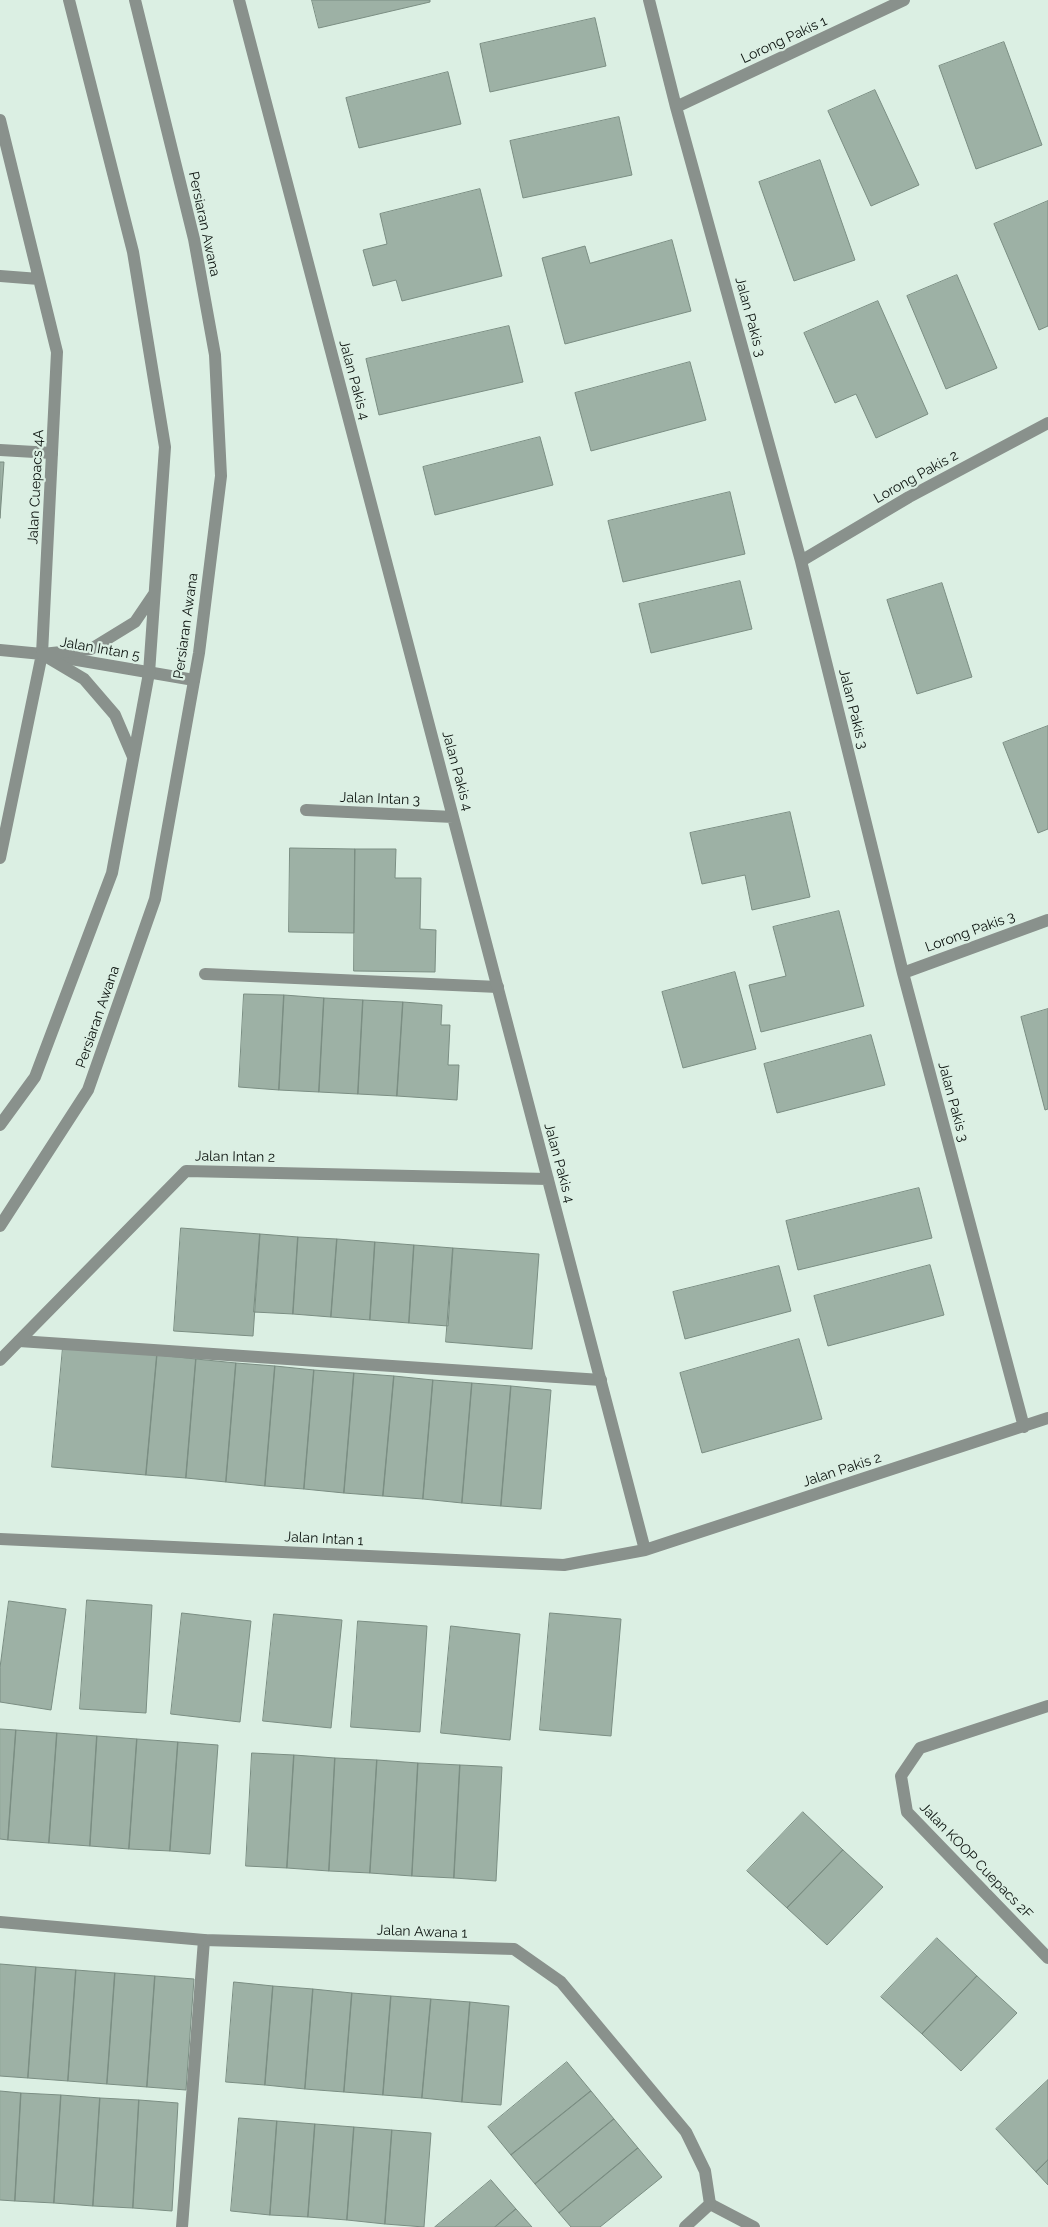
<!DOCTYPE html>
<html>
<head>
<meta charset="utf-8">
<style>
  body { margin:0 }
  canvas { display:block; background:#dbefe3 }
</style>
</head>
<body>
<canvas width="1048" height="2227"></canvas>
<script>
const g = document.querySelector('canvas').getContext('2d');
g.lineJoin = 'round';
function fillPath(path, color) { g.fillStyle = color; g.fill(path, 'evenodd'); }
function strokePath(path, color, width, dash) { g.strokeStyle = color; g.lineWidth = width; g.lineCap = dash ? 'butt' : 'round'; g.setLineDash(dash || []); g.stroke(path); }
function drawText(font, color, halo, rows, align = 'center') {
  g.font = font + ' Raleway,sans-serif'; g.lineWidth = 4.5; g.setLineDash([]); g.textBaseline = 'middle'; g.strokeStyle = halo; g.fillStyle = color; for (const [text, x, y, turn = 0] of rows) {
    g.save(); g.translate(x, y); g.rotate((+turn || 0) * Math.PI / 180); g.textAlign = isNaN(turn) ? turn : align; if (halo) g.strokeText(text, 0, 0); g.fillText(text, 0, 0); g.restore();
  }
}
const building = new Path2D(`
  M312,0h118v2l-111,26z
  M595,18l11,48 -116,26 -10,-48z
  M1004,42l38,103 -66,24 -37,-103z
  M448,72l13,52 -102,24 -13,-50z
  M875,90l44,95 -48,21 -43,-95z
  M619,117l13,58 -109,23 -13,-57z
  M820,160l35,100 -61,21 -35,-99z
  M480,189l22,87 -100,25 -6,-21 -23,6 -10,-36 24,-6 -7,-30z
  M1048,201v125l-9,4 -45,-106z
  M672,240l19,71 -126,33 -23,-86 43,-12 5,17z
  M957,275l40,93 -51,21 -39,-93z
  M878,301l50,113 -52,24 -20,-44 -21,9 -31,-70z
  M509,326l14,56 -144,33 -13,-56z
  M690,362l16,58 -115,31 -16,-58z
  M540,437l13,48 -118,30 -12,-48z
  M0,462h4l-4,56z
  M730,492l15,62 -122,28 -15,-61z
  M740,581l12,48 -101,24 -12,-49z
  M942,583l30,94 -55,17 -30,-94z
  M1048,726v103l-10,4 -35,-90z
  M790,812l20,85 -58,13 -7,-35 -43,9 -12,-51z
  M290,848l65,1 -1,84 -65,-1z
  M355,849h41l-1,29h26l-1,51 16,1 -1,42 -81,-1z
  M839,911l25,95 -103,26 -12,-47 37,-9 -13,-49z
  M735,972l21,77 -73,19 -21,-76z
  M244,994l40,1 -5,95 -40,-3z
  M284,995l40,3 -5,94 -40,-2z
  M324,998l39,2 -5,94 -39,-2z
  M363,1000l40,2 -6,94 -39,-2z
  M403,1002l39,3 -1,20h9l-2,40h11l-2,35 -60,-4z
  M1048,1009v100l-3,1 -24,-93z
  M871,1035l14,50 -108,28 -13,-49z
  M919,1188l13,50 -134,32 -12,-49z
  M181,1228l79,6 -7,102 -79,-5z
  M260,1234l38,3 -5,77 -39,-2z
  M298,1237l39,2 -6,78 -38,-3z
  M337,1239l38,3 -5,78 -39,-3z
  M375,1242l39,3 -5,78 -39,-3z
  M414,1245l39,3 -5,78 -39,-3z
  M453,1248l86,6 -7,95 -86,-7z
  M930,1265l14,50 -116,31 -14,-50z
  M779,1266l12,45 -106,28 -12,-47z
  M799,1339l23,80 -120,34 -22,-80z
  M63,1347l94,8 -11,120 -94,-8z
  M157,1355l39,4 -10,119 -40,-3z
  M196,1359l40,4 -10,119 -40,-4z
  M236,1363l39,3 -10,120 -39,-4z
  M275,1366l39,4 -10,119 -39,-3z
  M314,1370l40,3 -10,120 -40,-4z
  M354,1373l40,3 -11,120 -39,-3z
  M394,1376l39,4 -10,119 -40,-3z
  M433,1380l39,3 -10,120 -39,-4z
  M472,1383l39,3 -10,120 -39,-3z
  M511,1386l40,4 -10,119 -40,-3z
  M87,1600l65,5 -6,108 -66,-4z
  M9,1601l57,8 -15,101 -51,-8v-34z
  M182,1613l69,8 -11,101 -69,-8z
  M550,1613l71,6 -10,117 -71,-6z
  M274,1614l68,6 -11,108 -68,-7z
  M358,1621l69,5 -7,106 -69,-5z
  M451,1626l69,8 -10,106 -69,-7z
  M0,1729l16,1 -8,110 -8,-1z
  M16,1730l41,3 -8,110 -41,-3z
  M57,1733l40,3 -7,110 -41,-3z
  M97,1736l40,3 -8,110 -39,-3z
  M137,1739l41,3 -8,109 -41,-2z
  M178,1742l40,3 -8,109 -40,-3z
  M252,1753l42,2 -7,113 -41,-2z
  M294,1755l41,3 -6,113 -42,-3z
  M335,1758l42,2 -7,113 -41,-2z
  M377,1760l41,3 -6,113 -42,-3z
  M418,1763l42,2 -6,113 -42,-2z
  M460,1765l42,2 -6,114 -42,-3z
  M803,1812l40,38 -56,58 -40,-37z
  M843,1850l40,37 -56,58 -40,-37z
  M937,1938l40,38 -55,58 -41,-37z
  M0,1964l36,3 -8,111 -28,-2z
  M36,1967l40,3 -8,111 -40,-3z
  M76,1970l39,3 -8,111 -39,-3z
  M115,1973l40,3 -8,111 -40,-3z
  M155,1976l39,3 -8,111 -39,-3z
  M977,1976l40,37 -56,58 -39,-37z
  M234,1982l39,4 -8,99 -39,-3z
  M273,1986l40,3 -8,100 -40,-4z
  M313,1989l39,4 -8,99 -39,-3z
  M352,1993l39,3 -8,99 -39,-3z
  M391,1996l40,3 -9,99 -39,-3z
  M431,1999l39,3 -8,100 -40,-4z
  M470,2002l39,4 -8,99 -39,-3z
  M567,2062l24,29 -80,64 -23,-28z
  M1048,2080v80l-12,12 -40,-43z
  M0,2091l21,2 -6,108 -15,-1z
  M591,2091l23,28 -79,65 -24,-29z
  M21,2093l40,2 -7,108 -39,-2z
  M61,2095l39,3 -7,108 -39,-3z
  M100,2098l39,2 -6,108 -40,-2z
  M139,2100l39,3 -6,108 -39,-3z
  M239,2118l38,3 -7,94 -39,-4z
  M614,2119l24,29 -79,65 -24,-29z
  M277,2121l38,3 -7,93 -38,-2z
  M315,2124l39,3 -7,93 -39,-3z
  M354,2127l38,3 -7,94 -38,-4z
  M392,2130l39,3 -7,94 -39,-3z
  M638,2148l24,29 -62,50h-29l-12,-14z
  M1048,2160v25l-12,-13z
  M491,2180l25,29 -21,18h-60z
  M516,2209l16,18h-37z`);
fillPath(building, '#9db1a5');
strokePath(building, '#7b8e83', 1);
strokePath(new Path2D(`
  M0,450l52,3
  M205,974l293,13
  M19,1341l582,39
  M710,2204l44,23
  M182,2227l22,-287`), '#89918c', 12);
strokePath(new Path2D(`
  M239,0l406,1550
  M649,0l27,107 125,454 102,412 121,454
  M676,107l228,-107
  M0,120l57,232 -15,302 -42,204
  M0,276l39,3
  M801,561l108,-64 139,-74
  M0,650l42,4 152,26
  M306,810l147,7
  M903,973l145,-53
  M0,1360l186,-189 362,8
  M0,1539l564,26 81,-15 403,-132
  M1048,1706l-128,42 -19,28 6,36 141,146
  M0,1922l204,18 310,9 47,33 125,150 19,39 5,33 -25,23`), '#89918c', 12);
strokePath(new Path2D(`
  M42,654l42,25 31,36 18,42
  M42,654l49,-5 44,-27 19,-28
  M0,1125l35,-48 77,-204 37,-200 16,-226 -32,-195 -64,-252
  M0,1226l88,-136 67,-191 44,-246 22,-177 -6,-121 -21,-116 -59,-239`), '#89918c', 12);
drawText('14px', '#0b120e', '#dbefe3', [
  ["Lorong Pakis 1",784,40,-25],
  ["Persiaran Awana",204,224,78],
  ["Jalan Pakis 3",750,317,75],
  ["Jalan Pakis 4",354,380,75],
  ["Lorong Pakis 2",916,477,-29],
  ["Jalan Cuepacs 4A",36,487,-87],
  ["Persiaran Awana",186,626,-82],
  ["Jalan Intan 5",100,649,10],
  ["Jalan Pakis 3",853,709,76],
  ["Jalan Pakis 4",457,771,75],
  ["Jalan Intan 3",380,799,2],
  ["Lorong Pakis 3",970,932,-20],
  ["Persiaran Awana",98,1017,-71],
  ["Jalan Pakis 3",953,1102,75],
  ["Jalan Intan 2",235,1157,1],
  ["Jalan Pakis 4",559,1163,75],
  ["Jalan Pakis 2",842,1470,-18],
  ["Jalan Intan 1",324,1539,3],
  ["Jalan KOOP Cuepacs 2F",976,1861,46],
  ["Jalan Awana 1",422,1932,2]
]);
</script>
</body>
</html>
